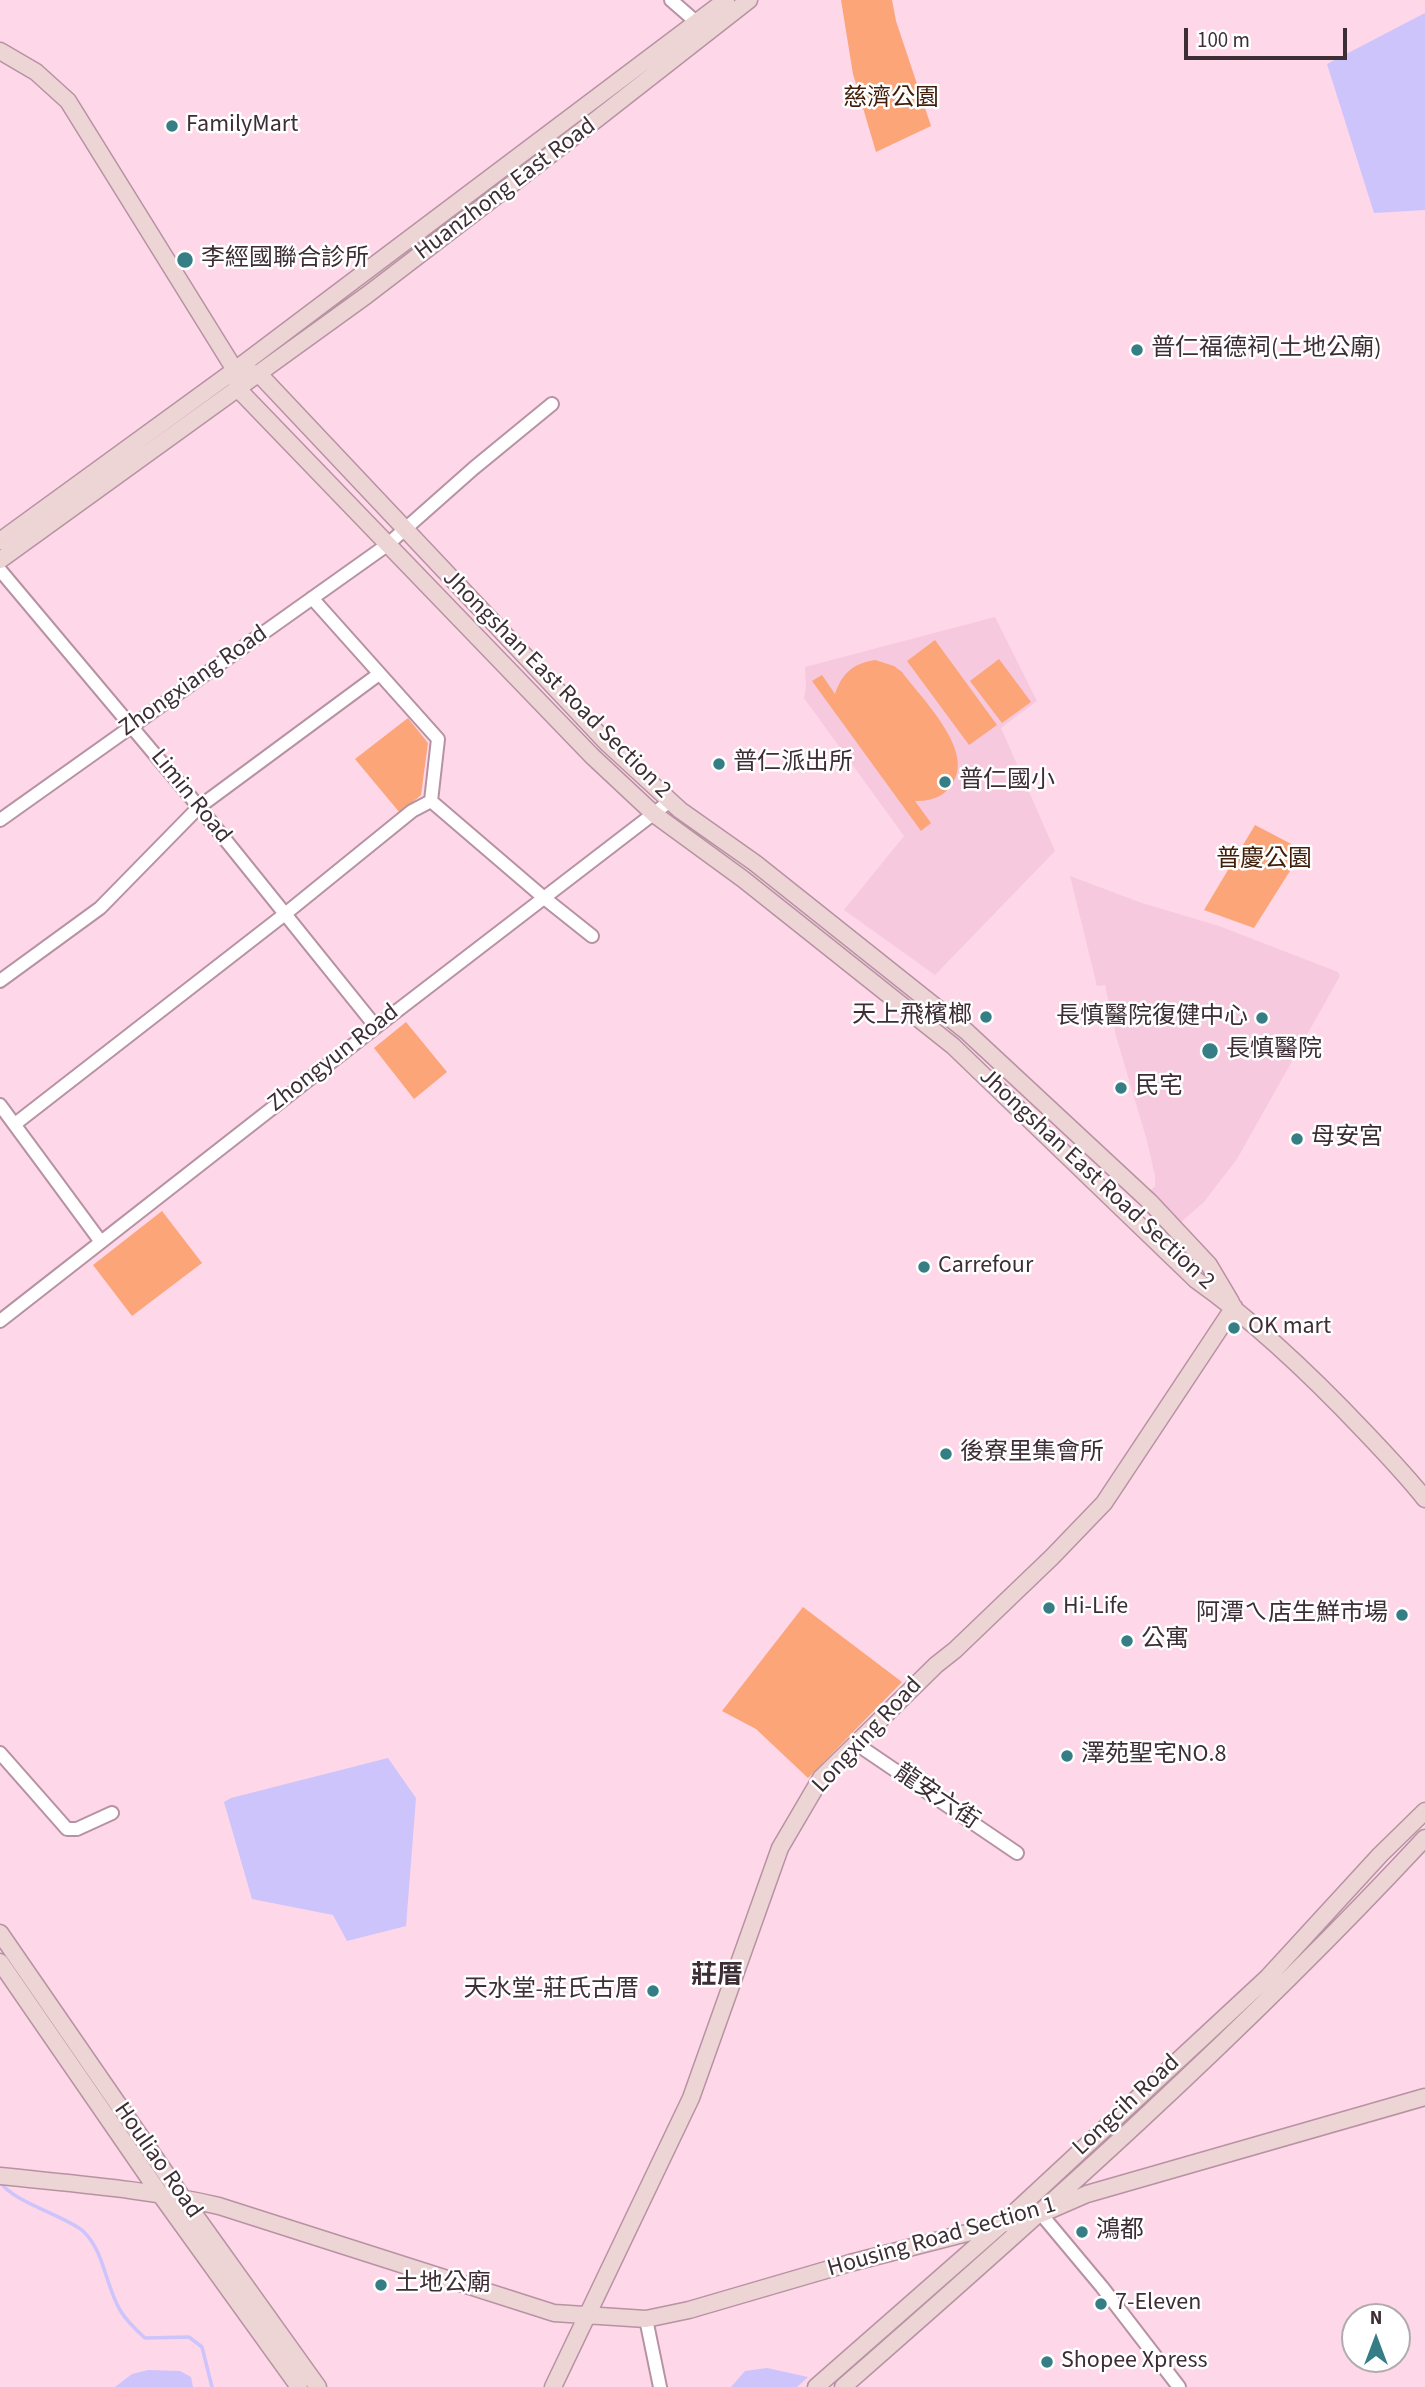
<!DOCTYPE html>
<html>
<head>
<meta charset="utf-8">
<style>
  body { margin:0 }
  #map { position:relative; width:1425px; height:2387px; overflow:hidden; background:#fed7e8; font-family:"Source Sans 3",sans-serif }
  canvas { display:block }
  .north { position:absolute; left:1341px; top:2303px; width:70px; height:70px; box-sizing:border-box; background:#fff; border:2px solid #b1abae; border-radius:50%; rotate:0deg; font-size:19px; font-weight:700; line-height:28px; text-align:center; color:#3d2e35 }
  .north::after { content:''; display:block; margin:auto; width:24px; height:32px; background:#367e85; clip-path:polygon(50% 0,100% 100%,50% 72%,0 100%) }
  .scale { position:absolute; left:1184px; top:28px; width:163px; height:32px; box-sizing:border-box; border:4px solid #3d2e35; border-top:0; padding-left:9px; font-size:21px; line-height:24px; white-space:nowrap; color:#3d2e35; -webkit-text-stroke:5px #fff; paint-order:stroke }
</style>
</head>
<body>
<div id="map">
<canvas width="1425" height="2387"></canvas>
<div class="north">N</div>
<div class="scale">100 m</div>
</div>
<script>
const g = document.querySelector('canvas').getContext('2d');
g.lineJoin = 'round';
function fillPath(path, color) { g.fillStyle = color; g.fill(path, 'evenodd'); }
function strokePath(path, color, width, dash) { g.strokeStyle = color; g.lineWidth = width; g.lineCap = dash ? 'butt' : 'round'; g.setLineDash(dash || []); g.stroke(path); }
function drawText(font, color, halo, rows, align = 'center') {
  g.font = font + ' "Source Sans 3","Noto Sans TC",sans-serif'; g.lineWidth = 5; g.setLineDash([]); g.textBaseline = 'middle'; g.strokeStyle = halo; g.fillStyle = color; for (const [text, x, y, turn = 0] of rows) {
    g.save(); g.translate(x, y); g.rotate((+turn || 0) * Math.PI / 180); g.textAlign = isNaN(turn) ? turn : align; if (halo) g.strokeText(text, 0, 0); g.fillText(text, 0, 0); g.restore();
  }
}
fillPath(new Path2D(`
  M995,617l42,84 -36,27 54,123 -120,124 -91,-65 60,-74 -100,-138 2,-11 -1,-20z
  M1070,876l72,27 77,23 119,46 2,4 -103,183 -33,43 -23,20 -31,-31 5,-5v-10l-8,-35 -31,-105 -11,-51 -8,1z`), '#f7c9de');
fillPath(new Path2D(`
  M841,0h51l4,21 35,105 -55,26 -23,-78z
  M935,640l62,85 -28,20 -62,-84z
  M999,659l32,43 -29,21 -32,-42z
  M875,660l19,6 8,6c19,26 74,79 50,112 -9,14 -22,17 -37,17l16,22 -10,8 -109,-150 10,-6 13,19c7,-21 19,-31 40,-34z
  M408,718l20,25 -7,52 -21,18 -45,-54z
  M1255,825l44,23 1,7 -46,73 -50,-18z
  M406,1022l41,50 -33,27 -40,-51z
  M162,1211l40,52 -70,53 -39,-51z
  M803,1607l99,75 -94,96 -52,-49 -34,-18z`), '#fba578');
fillPath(new Path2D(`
  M1425,13v197l-51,3 -47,-149z
  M388,1758l28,40 -10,128 -59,15 -14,-26 -81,-16 -28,-97 7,-4z
  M767,2368l41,9 -11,10h-66l14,-16z
  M148,2370l32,1 11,6 2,10h-78l17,-13z`), '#ccc4fb');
strokePath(new Path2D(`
  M0,2181c8,19 66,35 83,50 22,21 22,54 37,79 6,10 16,20 25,28l44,-1 13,10 10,40`), '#ccc4fb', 3.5);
const street = new Path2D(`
  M671,0l32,28
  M0,570l199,237 177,220
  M312,598l126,141 -7,62 112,96 49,39
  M0,820l387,-275 87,-77 78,-64
  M0,981l100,-73 99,-101 180,-133
  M0,1105l101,137
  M15,1124l270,-210 127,-103 19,-10
  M0,1321l376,-294 294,-226
  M855,1743l162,110
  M0,1753l67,76h10l35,-16
  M1041,2214l61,73 77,100
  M646,2319l14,68`);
const secondary = new Path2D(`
  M0,51l36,21 32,29 167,269 3,19 354,367 62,58 89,65 210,167 243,234c62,44 116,96 168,151 21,22 42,44 61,68
  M235,370l24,4 347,368 74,68 75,53 211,168 184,171 59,63 22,37
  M0,541l235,-171 491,-370
  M0,560l367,-265 230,-176 152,-119
  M0,1933l182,264 136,190
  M0,1962l160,232 139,193
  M0,2176c74,8 147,13 219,30l335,107 92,6 43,-9 161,-47 191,-49 46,-20 338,-97
  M553,2387l138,-289 89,-250 41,-70 115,-113 19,-15 97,-93 52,-54 130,-196
  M816,2387l188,-165 264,-245 112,-122 45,-44
  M843,2387c201,-176 400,-353 582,-549`);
strokePath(street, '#b792a3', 16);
strokePath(secondary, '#b792a3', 19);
strokePath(street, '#fff', 12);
strokePath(secondary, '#edd4d5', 16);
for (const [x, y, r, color] of [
  [172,126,7,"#367e85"],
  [185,260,9,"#367e85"],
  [1137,350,7,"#367e85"],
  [719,764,7,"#367e85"],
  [945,782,7,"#367e85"],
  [986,1017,7,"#367e85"],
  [1262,1018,7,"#367e85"],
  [1210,1051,9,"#367e85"],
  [1121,1088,7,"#367e85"],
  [1297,1139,7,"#367e85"],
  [924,1267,7,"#367e85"],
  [1234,1328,7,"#367e85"],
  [946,1454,7,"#367e85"],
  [1049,1608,7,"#367e85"],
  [1402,1615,7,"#367e85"],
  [1127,1641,7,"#367e85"],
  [1067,1756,7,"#367e85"],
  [653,1991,7,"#367e85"],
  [1082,2232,7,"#367e85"],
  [381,2285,7,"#367e85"],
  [1101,2304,7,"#367e85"],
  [1047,2362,7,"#367e85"]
]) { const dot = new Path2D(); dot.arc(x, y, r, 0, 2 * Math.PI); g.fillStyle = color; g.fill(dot); strokePath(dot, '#fff', 2.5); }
drawText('24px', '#411e0a', '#fff', [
  ["慈濟公園",891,100],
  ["普慶公園",1264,861]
]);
drawText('24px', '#3d2e35', '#fff', [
  ["FamilyMart",186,126],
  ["李經國聯合診所",201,260],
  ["普仁福德祠(土地公廟)",1151,350],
  ["普仁派出所",733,764],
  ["普仁國小",959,782],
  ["天上飛檳榔",972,1017,"right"],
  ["長慎醫院復健中心",1248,1018,"right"],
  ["長慎醫院",1226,1051],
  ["民宅",1135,1088],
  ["母安宮",1311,1139],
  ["Carrefour",938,1267],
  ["OK mart",1248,1328],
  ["後寮里集會所",960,1454],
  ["Hi-Life",1063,1608],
  ["阿潭ㄟ店生鮮市場",1388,1615,"right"],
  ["公寓",1141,1641],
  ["澤苑聖宅NO.8",1081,1756],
  ["天水堂-莊氏古厝",639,1991,"right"],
  ["鴻都",1096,2232],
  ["土地公廟",395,2285],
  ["7-Eleven",1115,2304],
  ["Shopee Xpress",1061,2362]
], 'left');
drawText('24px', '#3d2e35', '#fff', [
  ["Huanzhong East Road",506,190,-37],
  ["Zhongxiang Road",194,682,-35],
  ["Jhongshan East Road Section 2",556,685,45],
  ["Limin Road",190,797,51],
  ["Zhongyun Road",334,1059,-38],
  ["Jhongshan East Road Section 2",1096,1180,43],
  ["Longxing Road",868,1736,-47],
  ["龍安六街",936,1798,34],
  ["Longcih Road",1127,2106,-43],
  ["Houliao Road",157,2161,55],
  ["Housing Road Section 1",942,2238,-16]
]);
drawText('bold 26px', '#3d2e35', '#fff', [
  ["莊厝",717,1977]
]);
</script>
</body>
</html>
